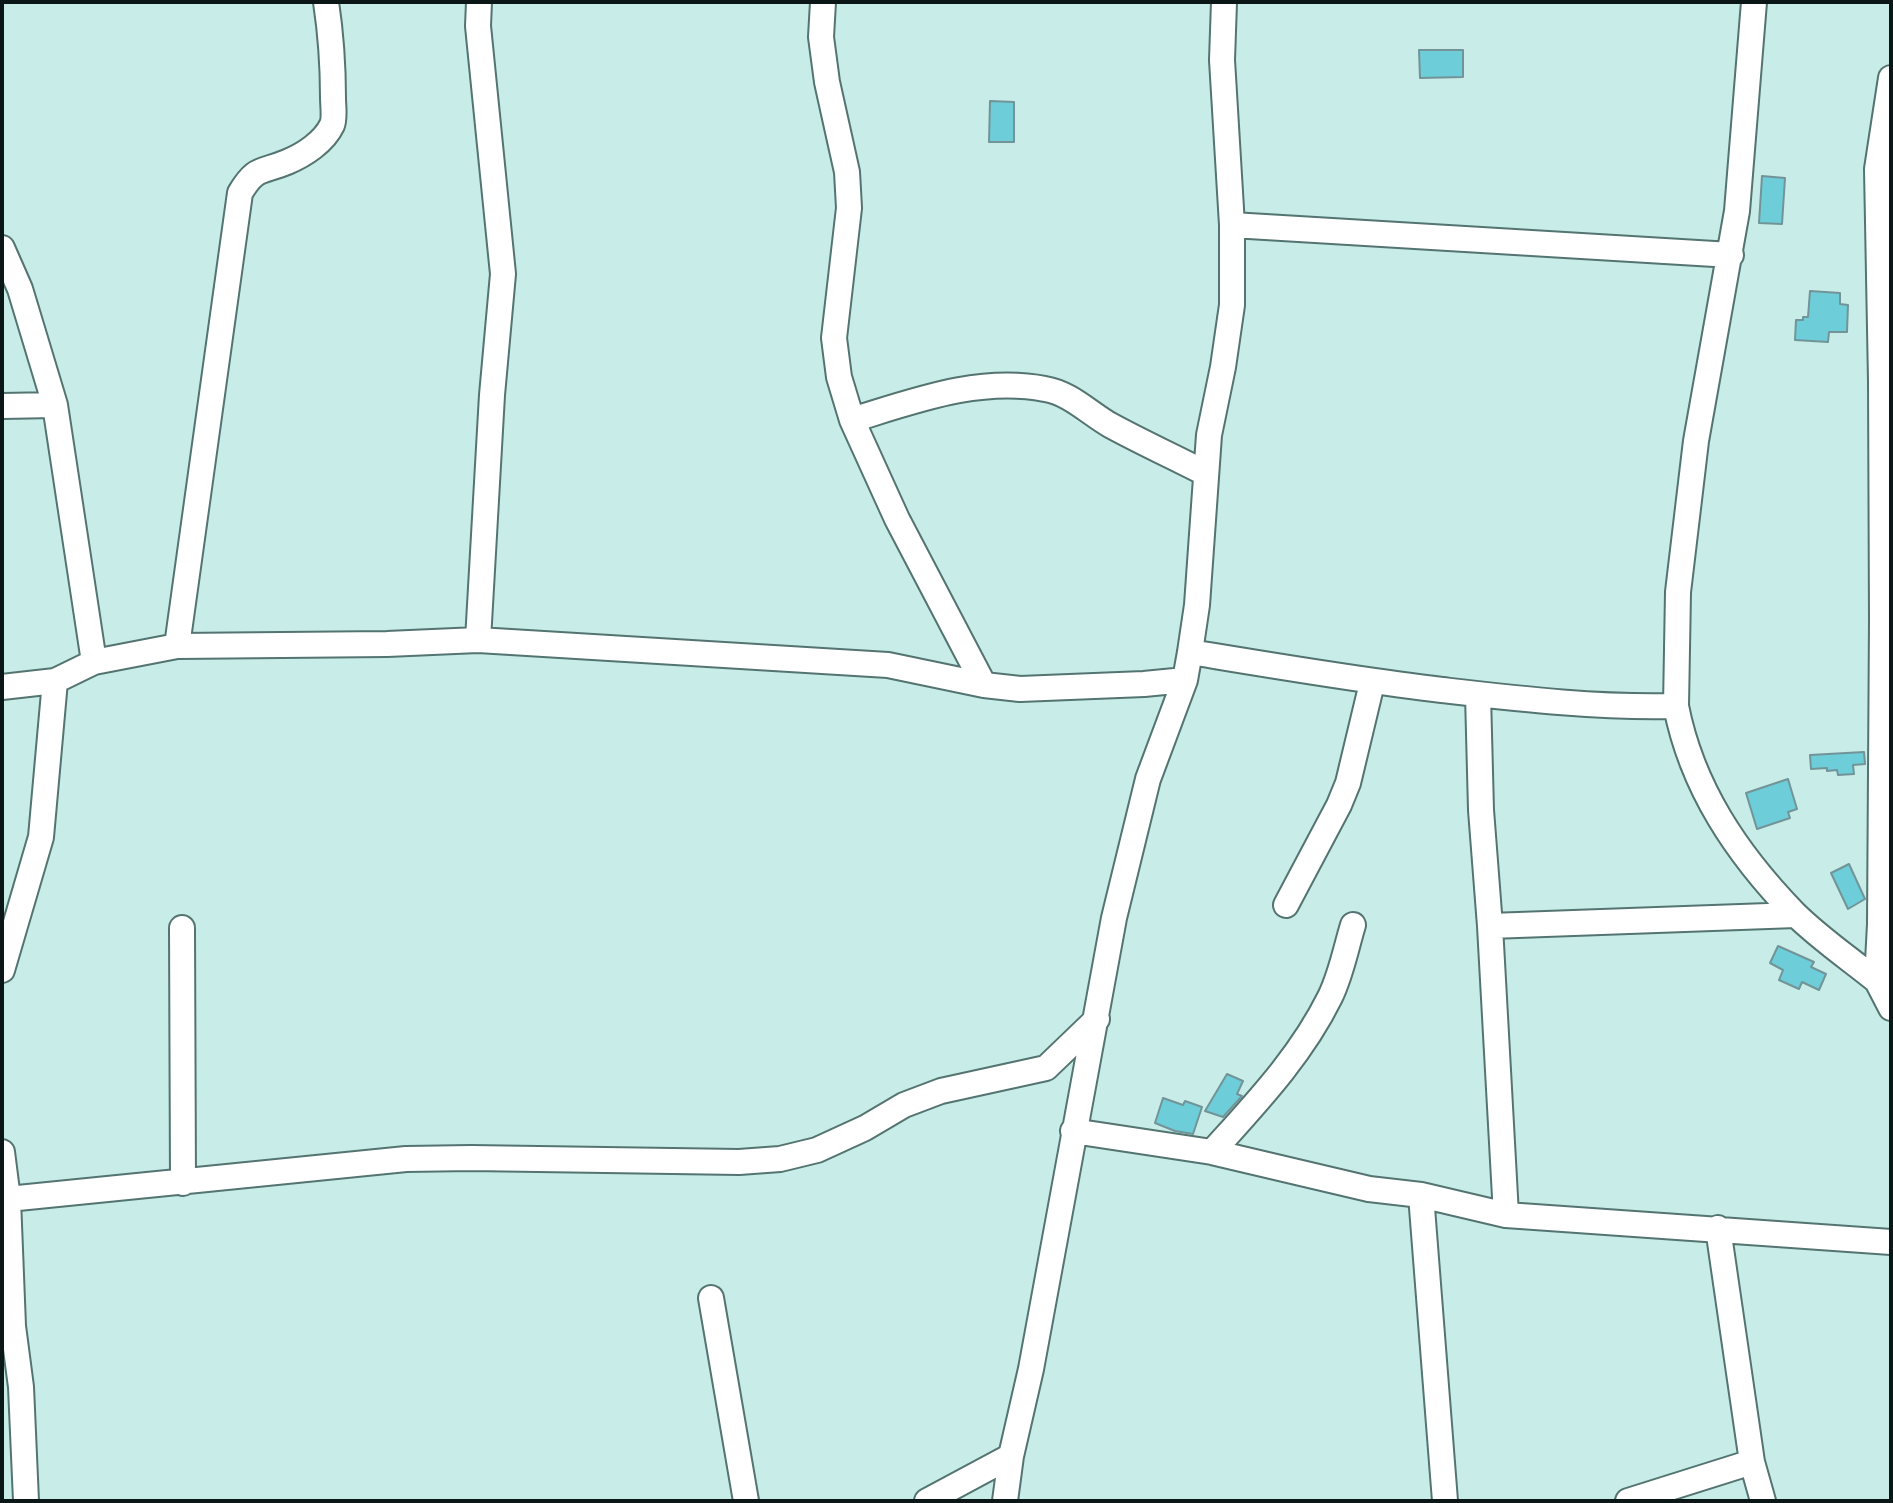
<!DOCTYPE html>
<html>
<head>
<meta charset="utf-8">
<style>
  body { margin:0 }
  #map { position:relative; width:1893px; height:1503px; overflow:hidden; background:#c8ece7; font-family:Lato,sans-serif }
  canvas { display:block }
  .frame { position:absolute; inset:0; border:4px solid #0a1716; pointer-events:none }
</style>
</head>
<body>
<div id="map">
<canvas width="1893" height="1503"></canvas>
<div class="frame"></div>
</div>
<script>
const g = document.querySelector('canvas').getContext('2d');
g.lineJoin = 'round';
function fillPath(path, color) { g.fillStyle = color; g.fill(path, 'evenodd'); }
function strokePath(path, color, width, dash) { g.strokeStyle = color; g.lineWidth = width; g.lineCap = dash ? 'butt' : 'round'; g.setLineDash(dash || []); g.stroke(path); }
const building = new Path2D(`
  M1419,50h44v27l-43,1z
  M990,101l24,1v40h-25z
  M1762,176l23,2 -3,46 -23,-1z
  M1810,291l30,2v11l8,1 -1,27h-18l-1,10 -33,-2 1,-20h7v-3h5z
  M1864,752l1,12 -12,1 1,9 -16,1 -1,-5 -10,1v-3l-16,1 -1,-14z
  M1788,779l9,30 -9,3 2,6 -33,11 -11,-36z
  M1849,864l16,35 -17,10 -17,-36z
  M1778,946l36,16 -3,5 15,7 -7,16 -17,-8 -3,7 -20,-9 4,-10 -13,-7z
  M1227,1074l16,7 -6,13 5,2 -19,21 -18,-6z
  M1163,1098l20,7 2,-4 17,6 -9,27 -18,-3 -20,-8z`);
fillPath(building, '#6dced9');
strokePath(building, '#729498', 2);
const minor = new Path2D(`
  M823,2l-2,35 6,45 20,90 2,36 -15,130 5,39 13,43 45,99 87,166
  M1891,78l-14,91 4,212 1,239 -2,304 -3,57 14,27
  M1232,225l499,30
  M2,248l18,41 35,116 39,257
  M2,406l53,-1
  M852,420c62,-19 128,-44 193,-31 25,4 44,24 65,36 31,17 64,32 95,48
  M478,640l14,-245 11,-121 -25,-248 1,-24
  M177,646l63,-453c16,-27 21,-20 47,-31 17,-7 37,-20 45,-37 3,-7 1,-19 1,-27 0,-33 -2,-63 -7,-96
  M1190,652c85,14 167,28 252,38 79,9 155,18 234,16 16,82 61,148 118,207 25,25 56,46 83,68
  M2,687l53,-6 39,-19 83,-16 210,-2 91,-4 410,25 96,20 36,4 124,-5 41,-4
  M1478,695l3,115 9,116 16,289
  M1676,706l2,-114 18,-151 41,-230 17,-209
  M1286,905l53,-100 9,-22 24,-100
  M1490,926l306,-11
  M182,928l1,255
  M2,970l39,-133 14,-156
  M1073,1131l139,21 157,37 52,6 85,20 385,27
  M2,1152l6,47 5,127 8,61 5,114
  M1212,1152c44,-49 89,-96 118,-155 11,-22 16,-49 23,-72
  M1421,1195l24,306
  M8,1199l398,-40 65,-1 268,4 41,-3 37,-9 48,-22 39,-23 37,-14 105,-23 51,-49
  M1718,1228l34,234 11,39
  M711,1298l35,203
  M927,1501l84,-45
  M1005,1501l6,-45 20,-87 83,-451 34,-139 37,-99 5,-28 7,-47 12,-170 14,-68 9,-62v-80l-10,-165 2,-58
  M1628,1501l124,-39`);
strokePath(minor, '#537470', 28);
strokePath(minor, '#fff', 24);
</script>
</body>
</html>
